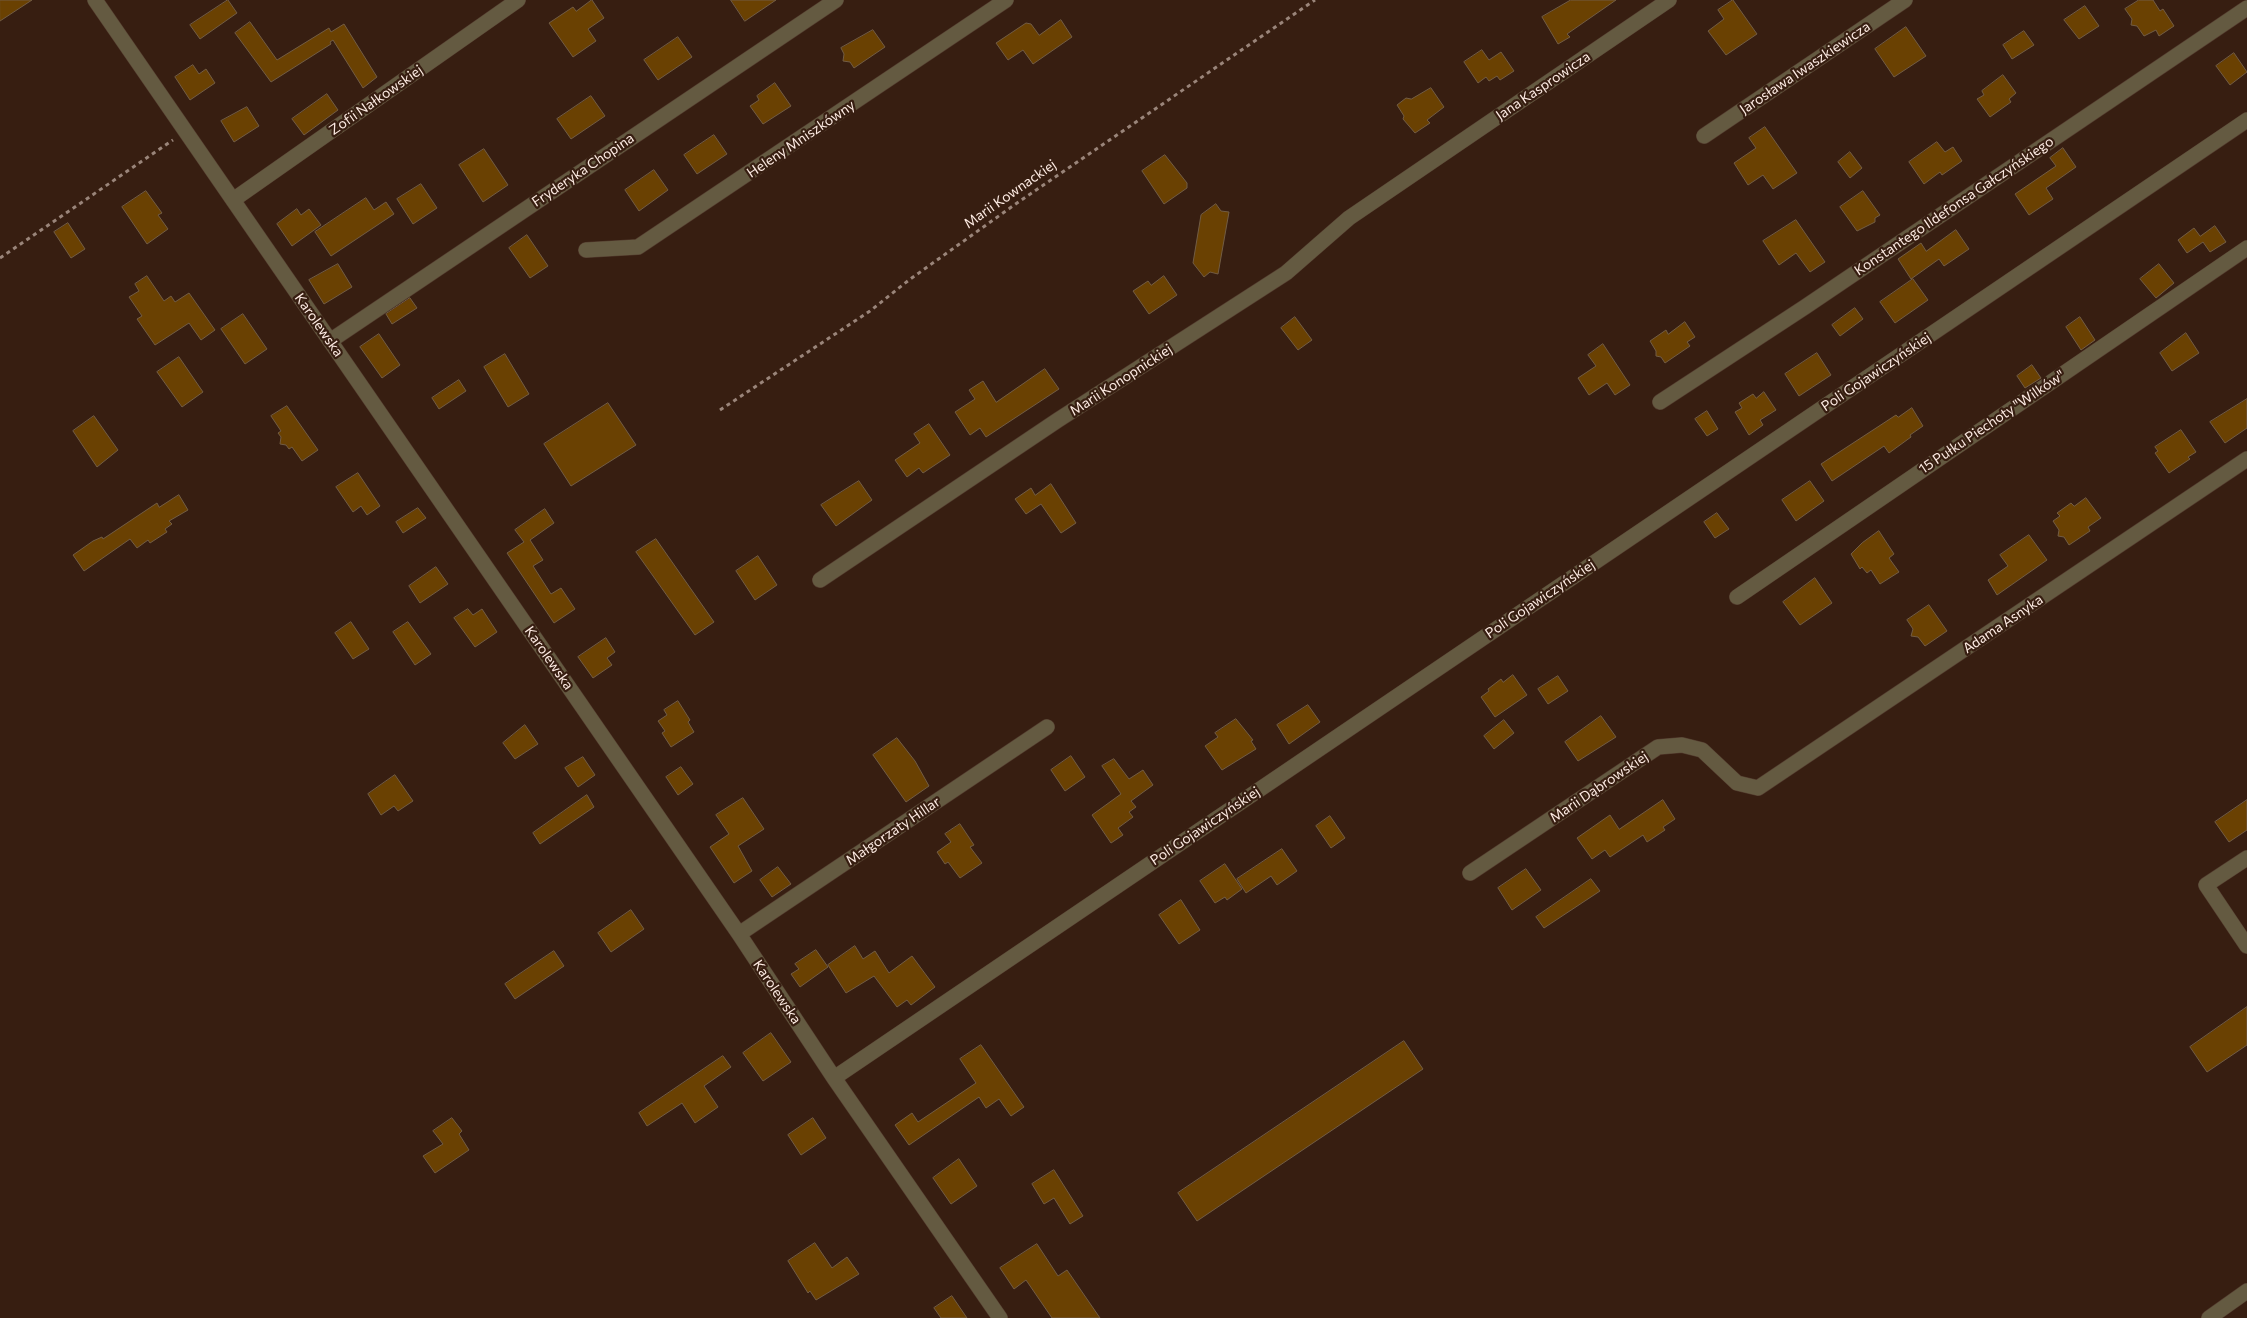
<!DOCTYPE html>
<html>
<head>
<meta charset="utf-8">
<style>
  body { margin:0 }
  canvas { display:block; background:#371e11 }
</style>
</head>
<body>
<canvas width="2247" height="1318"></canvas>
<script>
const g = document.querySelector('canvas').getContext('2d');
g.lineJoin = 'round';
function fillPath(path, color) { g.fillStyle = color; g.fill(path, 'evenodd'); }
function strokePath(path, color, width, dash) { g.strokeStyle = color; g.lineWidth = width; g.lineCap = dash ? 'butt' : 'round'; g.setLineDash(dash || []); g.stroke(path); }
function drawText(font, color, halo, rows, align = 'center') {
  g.font = font + ' Commissioner,sans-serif'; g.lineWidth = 4.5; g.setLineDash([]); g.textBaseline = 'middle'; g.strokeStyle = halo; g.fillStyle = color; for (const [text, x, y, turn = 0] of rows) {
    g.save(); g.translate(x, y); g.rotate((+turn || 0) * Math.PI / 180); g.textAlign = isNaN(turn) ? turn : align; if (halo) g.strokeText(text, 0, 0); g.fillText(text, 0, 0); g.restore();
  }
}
const building = new Path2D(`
  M0,0h32l-32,21z
  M228,0l9,13 -37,26 -10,-14z
  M592,0l12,18 -16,11 8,12 -23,16 -24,-34 24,-16 3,4z
  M731,0h45l-31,21z
  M1571,0h45l-49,34 3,3 -12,7 -16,-27z
  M1733,0l24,34 -31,21 -18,-24 16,-12 -6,-9z
  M2139,0h14l7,11 3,-2 11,17 -15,10 -3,-6 -12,6 -7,-10 -6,-1 1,-6 -7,-10z
  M2085,6l14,20 -20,13 -15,-19z
  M1061,20l11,17 -39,27 -10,-14 -15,10 -12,-17 30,-20 5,1 8,11z
  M250,22l27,38 52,-32 2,4 13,-8 33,53 -14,11 -30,-48 -3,2 1,2 -60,38 -36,-49z
  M1906,27l20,29 -32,21 -19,-28z
  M873,30l12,17 -31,21 -4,-6 -7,-1 1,-7 -3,-6z
  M2024,31l10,14 -22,14 -9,-14z
  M678,37l14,20 -34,23 -14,-20z
  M1482,50l7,10 12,-8 13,19 -14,9 -3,-4 -8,5 -3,-4 -8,6 -14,-21z
  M2234,53l13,19 -17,13 -14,-19z
  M193,65l6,9 7,-5 9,14 -25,17 -15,-23z
  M2003,75l13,18 -7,6 2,3 -21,15 -13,-18 7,-4 -2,-4z
  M775,83l16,23 -28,18 -13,-18 9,-6 -2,-4z
  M1431,88l13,19 -17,13 3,3 -15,10 -12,-14 1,-3 -7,-11 9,-7 5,1z
  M327,94l11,16 -34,25 -12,-16z
  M591,96l14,20 -34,23 -14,-20z
  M247,107l12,19 -25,16 -13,-21z
  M1765,127l32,46 -24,16 -10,-14 -15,10 -14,-22 22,-15 -7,-10z
  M714,135l13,19 -30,20 -13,-19z
  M1937,142l8,10 8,-5 9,14 -20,14 -2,-3 -16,12 -15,-22z
  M2063,148l13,19 -30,21 7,11 -24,16 -14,-21 41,-28 -6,-8z
  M484,149l24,36 -25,17 -24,-37z
  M1850,152l12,16 -12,10 -12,-16z
  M1165,155l22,28v5l-23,16 -22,-33z
  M654,170l14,20 -29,21 -14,-21z
  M421,184l16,24 -24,16 -16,-25z
  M146,191l16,22 -4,2 10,14 -21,15 -25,-37z
  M1863,191l17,24 -5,3v4l-18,9 -17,-24z
  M366,198l8,12 12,-8 8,12 -63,42 -16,-24z
  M1216,204l5,7 8,1 -11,62 -8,-2 -6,5 -11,-14 8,-48z
  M297,209l4,6 8,-6 12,16 -29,21 -15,-22z
  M1796,220l29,42 -15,10 -14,-19 -17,12 -16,-24z
  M68,223l17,26 -14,9 -17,-26z
  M2215,226l11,16 -16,10 -7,-10 -16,11 -9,-13 16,-12 6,8z
  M1956,230l13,19 -25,17 -5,-7 -28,20 -13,-20 23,-16 5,8z
  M527,235l21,31 -18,12 -21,-30z
  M338,264l14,23 -28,17 -15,-24z
  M2159,264l15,19 -18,15 -16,-19z
  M147,276l17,25 7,-5 4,6 14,-9 26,37 -14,10 -12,-17 -34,22 -18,-26 5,-3 -13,-19 10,-6 -4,-7z
  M1164,276l13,19 -28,19 -16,-23 15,-10 3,4z
  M1913,279l15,21 -33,23 -15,-21z
  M410,298l7,10 -25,16 -6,-10z
  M1855,308l8,11 -23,17 -8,-11z
  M243,314l24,35 -22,15 -24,-35z
  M1295,317l17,23 -14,10 -17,-22z
  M2080,317l15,23 -14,10 -15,-23z
  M1685,322l10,15 -8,5 3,4 -25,17 -4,-6 -5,-1v-5l-6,-10 16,-11 2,4z
  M2186,333l13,20 -27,18 -12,-18z
  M379,334l21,31 -18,13 -22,-31z
  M1603,344l27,41 -15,10 -8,-12 -18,12 -11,-17 18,-12 -8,-11z
  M1817,353l14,22 -32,21 -14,-22z
  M505,354l24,40 -21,13 -24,-40z
  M179,357l24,35 -21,15 -25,-35z
  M2032,365l9,13 -16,10 -8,-12z
  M1045,369l14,20 -73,48 -6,-9 -10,7 -15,-23 20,-13 -6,-9 14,-9 13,21z
  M459,380l7,11 -27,18 -7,-11z
  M1764,392l12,18 -16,10 3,5 -14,10 -14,-23 7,-4 -3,-5 14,-9 3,4z
  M2247,399v29l-22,15 -15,-21z
  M608,403l28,42 -65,41 -27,-42z
  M287,406l31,44 -16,11 -10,-14 -3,2 -3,-4 -6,-1 1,-7 -3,-4 3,-2 -10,-15z
  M1912,408l11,18 -13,9 1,2 -22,16 -5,-7 -52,35 -11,-17 75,-49 2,2z
  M1707,411l11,18 -11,7 -12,-17z
  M94,416l24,34 -21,17 -24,-36z
  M929,424l21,31 -27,18 -4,-5 -12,9 -12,-17 25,-17 -6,-9z
  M2181,430l15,22 -8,5 2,2 -21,14 -14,-20 3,-2 -3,-4z
  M358,473l22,33 -13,9 -6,-9 -8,6 -17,-25z
  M859,481l13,19 -36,26 -15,-21z
  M1810,481l14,20 -28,20 -14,-21z
  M1051,484l25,39 -15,10 -20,-29 -15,10 -11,-15 16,-11 4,7z
  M179,495l9,15 -19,11 3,3 -7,5 2,3 -17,11 -2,-3 -11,8 -7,-9 -46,32 -11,-16 20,-14 9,-4 1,2 54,-36 2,4z
  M2086,498l15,20 -13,9 2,4 -21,14 -5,-8 -6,-1 1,-6 -6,-9 7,-5 -3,-3 14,-10 3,3z
  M418,508l8,10 -23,15 -7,-11z
  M545,509l9,14 -24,17 13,20 -10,6 18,28 10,-6 14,21 -21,14 -47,-70 17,-11 -9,-12z
  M1717,513l12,16 -14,9 -11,-16z
  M1879,531l15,23 -5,4 10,14 -19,12 -9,-14 -4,3 -5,-6 -2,2 -9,-15 11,-11z
  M2029,535l18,25 -50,35 -9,-15 20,-14 -8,-11z
  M656,539l58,83 -19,13 -59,-83z
  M758,556l19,29 -22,15 -19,-29z
  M436,567l12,17 -28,19 -11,-17z
  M1815,578l17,25 -32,22 -17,-23z
  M1929,605l18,26 -22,15 -7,-9 -7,-1 2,-7 -6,-9z
  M468,609l5,6 9,-6 15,23 -22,15 -21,-29z
  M351,622l18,27 -16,10 -18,-26z
  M408,622l23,32 -16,11 -22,-33z
  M606,638l9,14 -8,6 5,7 -19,13 -15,-21z
  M1513,675l14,20 -32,22 -14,-20 8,-6 -1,-2 13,-10 2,3z
  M1558,676l10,15 -20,13 -10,-15z
  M678,701l12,19 -2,2 6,10 -23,15 -9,-14 3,-2 -7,-10 9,-6 -3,-5z
  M1308,705l12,17 -31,22 -12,-19z
  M1601,716l15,21 -38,24 -13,-19z
  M1236,719l17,21 -2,1 5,8 -34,21 -17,-24 13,-9 -3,-4z
  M1504,720l10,13 -20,16 -10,-13z
  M525,725l13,19 -23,15 -12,-16z
  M897,738l18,23 14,25 -23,16 -33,-47z
  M1071,756l14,21 -20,14 -14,-21z
  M583,757l12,18 -17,12 -13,-19z
  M1114,759l15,20 14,-9 10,15 -22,16 5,6 -7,5 4,5 -15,11 5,7 -12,8 -19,-28 29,-21 -19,-28z
  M681,767l12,17 -15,11 -12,-18z
  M395,775l18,26 -15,10 -4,-5 -13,9 -13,-21z
  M587,795l7,12 -54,37 -7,-11z
  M743,798l21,31 -26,17 14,25 -18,12 -24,-36 19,-13 -13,-19z
  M1663,800l12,19 -12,8 2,3 -18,12 -4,-7 -33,22 -5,-7 -13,9 -15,-21 33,-23 9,14z
  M2247,800v30l-18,12 -14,-20z
  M1330,816l15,22 -14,10 -15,-22z
  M960,824l14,21 -4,2 12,16 -22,15 -12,-16 -3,2 -8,-12 14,-10 -6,-8z
  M1282,849l15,22 -20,14 -6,-9 -25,17 -9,-14z
  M1225,864l17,25 -15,11 -2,-3 -10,6 -15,-22z
  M778,867l13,17 -19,13 -12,-17z
  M1526,869l15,21 -29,20 -14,-22z
  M1591,879l9,12 -56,37 -8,-11z
  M1181,900l19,30 -21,14 -20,-29z
  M631,910l13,19 -33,23 -13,-19z
  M855,946l8,13 12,-8 14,22 23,-17 23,31 -24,18 -4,-5 -10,7 -23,-31 -28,17 -18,-28z
  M816,950l12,17 -28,20 -9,-13 8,-5 -4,-5z
  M554,951l10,15 -49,33 -10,-15z
  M2247,1007v38l-40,27 -17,-25z
  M771,1033l20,29 -28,19 -20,-28z
  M1404,1041l19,28 -226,152 -19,-28z
  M981,1045l43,62 -13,9 -12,-17 -13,9 -7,-11 -70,48 -14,-20 17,-12 6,9 58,-39 -16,-24z
  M723,1056l8,11 -27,19 14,21 -23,16 -13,-20 -35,23 -8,-13z
  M452,1118l10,13 -3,3 10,16 -34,23 -12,-17 20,-12 -10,-13z
  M813,1118l13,20 -25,17 -13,-20z
  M959,1159l18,27 -26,18 -18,-26z
  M1054,1170l29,46 -13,8 -16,-26 -10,6 -12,-20z
  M815,1243l17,25 15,-11 12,17 -43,26 -6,-9 -2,2 -20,-32z
  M1037,1244l21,32 9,-6 33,48h-48l-26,-38 -12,9 -14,-21z
  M952,1296l15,22h-26l-7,-10z`);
fillPath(building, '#6a4102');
strokePath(building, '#725c44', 1);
const minor = new Path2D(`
  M95,0l644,934 95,144 166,240
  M1704,136l201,-136
  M233,200l285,-200
  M586,250l52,-3 368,-247
  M330,341l506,-341
  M1660,402l145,-95 442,-299
  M820,580l238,-160 228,-147 63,-55 320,-218
  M1737,597l510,-349
  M2247,858l-41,27 41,61
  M1470,873l188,-126 24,-2 20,5 35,33 21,5 489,-329
  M739,934l308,-207
  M834,1078l1413,-958
  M2209,1318l38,-27`);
strokePath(minor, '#533b2e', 16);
strokePath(new Path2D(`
  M0,258l173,-118
  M720,410l150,-99 39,-31 108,-77 298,-203`), '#9a857a', 3, [4, 4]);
strokePath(minor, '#645a41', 15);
drawText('14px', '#fdebe3', '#371e11', [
  ["Jarosława Iwaszkiewicza",1805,68,-34],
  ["Jana Kasprowicza",1543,86,-34],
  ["Zofii Nałkowskiej",376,100,-35],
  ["Heleny Mniszkówny",801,139,-34],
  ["Fryderyka Chopina",583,170,-34],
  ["Marii Kownackiej",1010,194,-35],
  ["Konstantego Ildefonsa Gałczyńskiego",1954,206,-34],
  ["Karolewska",319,325,55],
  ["Poli Gojawiczyńskiej",1876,372,-34],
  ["Marii Konopnickiej",1121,380,-33],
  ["15 Pułku Piechoty \"Wilków\"",1992,422,-34],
  ["Poli Gojawiczyńskiej",1540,599,-34],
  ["Adama Asnyka",2003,624,-34],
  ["Karolewska",549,658,55],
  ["Marii Dąbrowskiej",1599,787,-34],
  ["Poli Gojawiczyńskiej",1205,826,-34],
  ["Małgorzaty Hillar",893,831,-34],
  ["Karolewska",777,992,56]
]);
</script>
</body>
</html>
